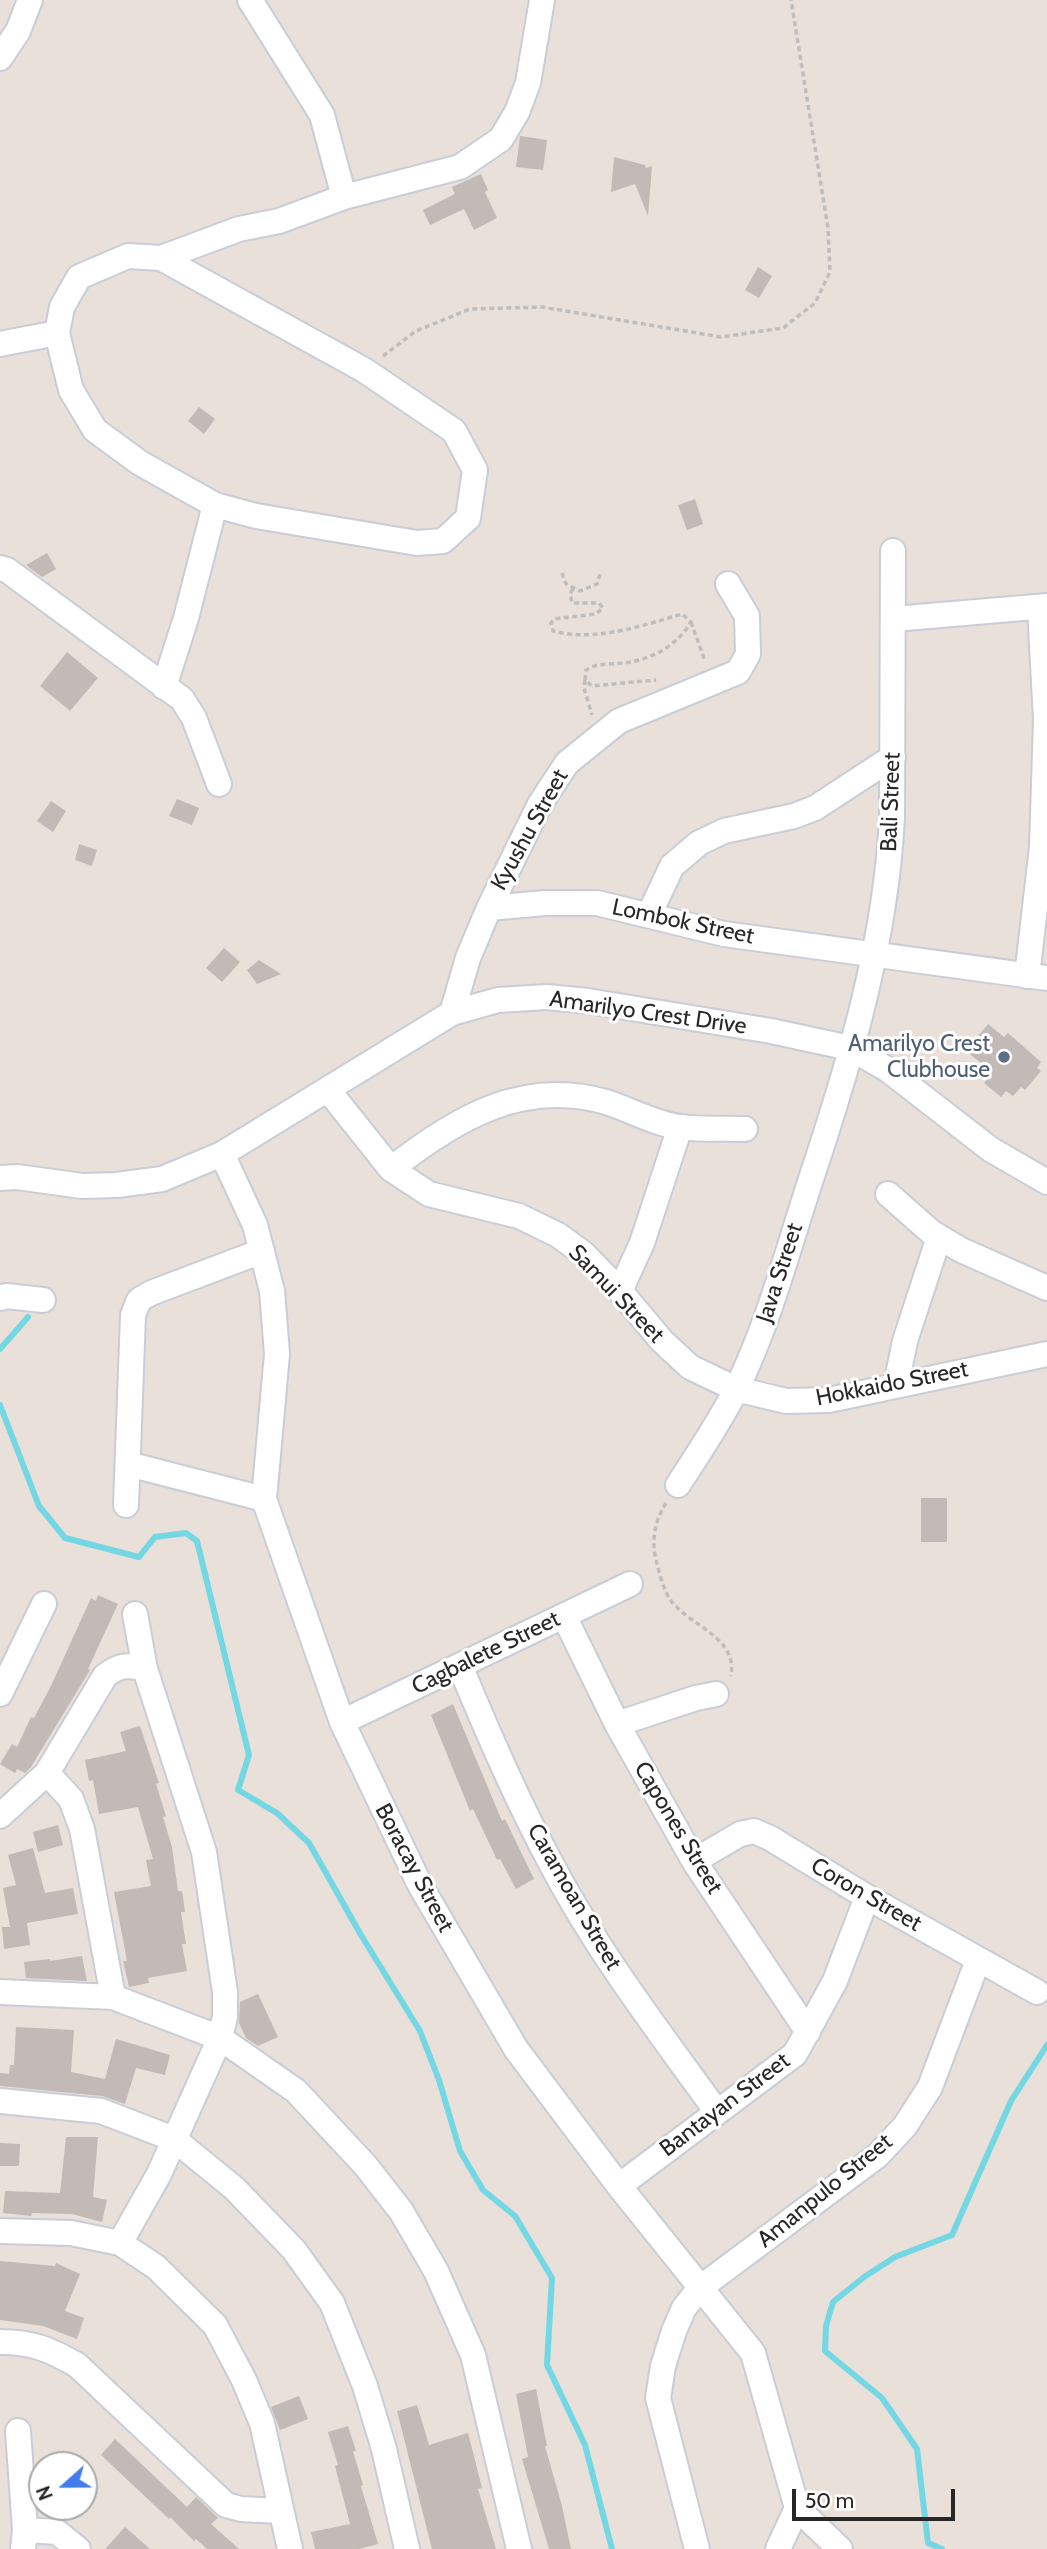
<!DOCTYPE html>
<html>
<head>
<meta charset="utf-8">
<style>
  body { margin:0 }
  #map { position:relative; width:1047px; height:2549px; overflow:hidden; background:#e9e0d9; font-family:Cabin,sans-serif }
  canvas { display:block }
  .north { position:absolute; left:28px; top:2451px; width:70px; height:70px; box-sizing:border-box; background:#fff; border:2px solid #a9a9a9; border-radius:50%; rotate:249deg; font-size:19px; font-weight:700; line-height:28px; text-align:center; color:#272727 }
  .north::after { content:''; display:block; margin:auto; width:24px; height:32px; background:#437cec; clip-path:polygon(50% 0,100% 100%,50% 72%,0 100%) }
  .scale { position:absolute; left:792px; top:2489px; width:163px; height:32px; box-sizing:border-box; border:4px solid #272727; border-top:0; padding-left:9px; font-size:21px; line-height:24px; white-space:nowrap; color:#272727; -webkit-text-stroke:5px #fff; paint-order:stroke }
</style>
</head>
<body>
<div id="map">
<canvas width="1047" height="2549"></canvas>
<div class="north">N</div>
<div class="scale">50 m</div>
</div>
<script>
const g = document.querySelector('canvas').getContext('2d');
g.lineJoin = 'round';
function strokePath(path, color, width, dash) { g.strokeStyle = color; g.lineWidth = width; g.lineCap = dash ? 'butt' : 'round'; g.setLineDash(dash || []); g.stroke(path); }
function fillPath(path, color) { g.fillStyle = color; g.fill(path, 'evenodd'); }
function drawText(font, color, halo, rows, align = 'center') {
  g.font = font + ' Cabin,sans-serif'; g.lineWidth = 6; g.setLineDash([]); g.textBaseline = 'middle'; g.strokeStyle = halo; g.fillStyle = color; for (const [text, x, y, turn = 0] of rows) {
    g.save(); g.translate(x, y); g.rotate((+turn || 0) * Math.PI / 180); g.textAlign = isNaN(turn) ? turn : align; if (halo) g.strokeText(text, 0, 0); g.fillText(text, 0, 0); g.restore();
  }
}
strokePath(new Path2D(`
  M0,1349l28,-32
  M0,1405l39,101 26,32 74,19 16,-20 31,-4 11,8 52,214 -11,35 39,23 32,30 52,92 59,96 19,49 21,71 23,39 32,26 37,62 -5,87 38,80 27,104
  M942,2549l-14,-6 -11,-94 -35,-51 -57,-47 1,-25 7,-24 31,-25 31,-20 57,-22 59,-134 36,-56`), '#73d7e4', 6);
fillPath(new Path2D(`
  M520,136l27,4 -4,30 -27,-3z
  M614,157l31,8 1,3 6,-2 -4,50 -13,-32 -24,8z
  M481,174l7,16 -3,2 12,26 -23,12 -10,-21 -34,16 -7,-15 32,-16 -3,-7z
  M758,267l14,9 -13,22 -14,-8z
  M199,407l16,12 -11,15 -16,-13z
  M695,499l8,25 -16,6 -9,-25z
  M47,553l9,16 -14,8 -16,-12z
  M67,652l31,26 -28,33 -30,-25z
  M177,799l22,9 -7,17 -23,-9z
  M51,801l15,10 -13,21 -16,-11z
  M79,844l18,6 -5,16 -17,-6z
  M224,948l16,14 -18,20 -16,-14z
  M259,960l22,14 -24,10 -10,-14z
  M988,1024l16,13 4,-4 33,29 -4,6 4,3 -16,19 -4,-3 -8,9 -7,-5 -5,6 -17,-14 5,-6 -12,-9 4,-5 -15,-12z
  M921,1498h26v44h-26z
  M98,1595l20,9 -30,65 2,1 -59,97 -6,6 -8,-4 -2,4 -15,-9 12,-20 5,3 14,-30 3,1 16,-30 41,-90 5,3z
  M453,1704l49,117 3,-2 29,60 -18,10 -16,-30 -3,1 -24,-51 -3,2 -39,-96z
  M140,1726l19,57 -3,1 10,32 -3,1 9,30 6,44h4l3,21h-4l5,32h-4l5,27 -39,7 1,5 -20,4 -6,-26h4l-13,-69 37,-6 -5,-26 7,-1 -15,-52 -39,7 -6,-34 -4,1 -4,-21 41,-9 -6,-19z
  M58,1825l5,20 -25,7 -5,-20z
  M33,1848l12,45 28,-5 5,26 -51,9 3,22 -26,4 -2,-22h8l-7,-39 13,-3 -8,-30z
  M82,1956l5,25 -61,-3 -2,-16 26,-3v2z
  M258,1994l20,43 -20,9 -12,-8 -7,-15 1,-21z
  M16,2027l58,3 -3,42 34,7 11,-40 54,16 -5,20 -29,-7 -11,36 -23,-8 -102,-10v-13l9,1 1,-9h4z
  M66,2137h32l-5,60 14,3 -5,22 -30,-8 -40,-1 -1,3 -28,-3 2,-22 55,2z
  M0,2143l20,1 -1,22h-19z
  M0,2261l55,5 1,-3 24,11 -15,37 19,7 -7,21 -34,-13 -43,-6z
  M536,2389l11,57h-2l17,60 9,43h-22l-27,-90 6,-2 -12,-63z
  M299,2396l9,23 -28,11 -9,-23z
  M417,2405l12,40 39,-12 14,55 -4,1 18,60h-64l-35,-138z
  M348,2426l8,25h-3l10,34 -2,1 17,58 -19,5h-44l-4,-17 39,-8 -15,-58 3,-1 -10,-33z
  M115,2439l72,68 9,-10 22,21 -7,6 28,25h-32l-11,-10 -2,2 -24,-24 -1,2 -68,-64z
  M125,2527l25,22h-45z`), '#c1bab6');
const minor = new Path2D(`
  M250,0l72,115 22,82
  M0,58l18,-27 12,-31
  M161,258l203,112 90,61 21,39 -7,48 -25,23 -26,2 -161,-27 -41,-11 -75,-42 -45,-33 -24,-40 -14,-57 5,-26 17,-30 49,-21 33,2 78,-29 40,-8 65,-24 116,-30 41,-28 16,-27 11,-29 14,-83
  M0,344l57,-11
  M0,568l7,2 175,129 12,19 25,66
  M894,619l153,-13
  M164,687l22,-69 29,-113
  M489,908l56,-5h52l127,31 323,44
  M649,915l23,-49 27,-23 25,-12 70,-15 21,-8 78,-51
  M1027,976l15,-129 4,-127 -6,-113
  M452,1013l16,-55 21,-50 51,-104 27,-41 52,-42 119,-49 10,-18 -1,-38 -19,-32
  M328,1090l63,79 38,25 90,22 39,19 26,19 36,37 42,50 28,26 46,22 50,12 43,-1 218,-46
  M222,1154l33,71 17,66 5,63 -13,145 78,223 78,163 96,164 103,137 134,167 44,155 43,41
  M391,1169c64,-50 131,-91 215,-67 23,7 51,23 75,25 21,3 43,1 64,2
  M0,1178l17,-1 65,9 35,-1 45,-6 60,-25 230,-141 46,-13 49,-3 41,4 183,30 79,17 37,21 103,80 57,33
  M888,1194l43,38 30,18 86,38
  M620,1291l22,-48 38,-116
  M0,1298l6,-2 37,4
  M896,1385l9,-44 34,-104
  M128,1464l136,35
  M678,1485c20,-31 41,-62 58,-95 33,-67 52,-141 75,-211 39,-117 75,-238 81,-362l1,-266
  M126,1505l7,-190 6,-15 12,-7 111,-42
  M564,1616l53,108 77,137 114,171
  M460,1666c29,69 58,137 94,203 46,86 106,164 163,243
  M0,1694l44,-90
  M342,1722l288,-138
  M617,1724l79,-26 20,-4
  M47,1773l24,26 11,30 31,168
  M0,1816l47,-43 58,-97c14,-11 22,-12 40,-7
  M694,1861l46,-27 14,-3 16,7 97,59 170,95
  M0,1992l113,5 107,41 76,53 69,74 36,46 35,60 37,84 46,194
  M0,2101l101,10 73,28 60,49 60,62 38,53 33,83 19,63 23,100
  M619,2186l176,-132 40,-73 32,-84
  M0,2231l71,2 49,10 36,24 59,58 29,55 18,43 28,126
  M120,2243l39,-69 61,-136 5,-21v-25l-21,-140 -59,-183 -10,-55
  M0,2342c32,0 49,7 77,23l149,140 15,4 40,2
  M18,2431l7,99 -2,19
  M25,2530l32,2 21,17
  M697,2549l-39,-151 5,-32 11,-35 10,-23 16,-20 177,-132 28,-30 25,-39 48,-127
  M778,2549l19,-41`);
strokePath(minor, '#c8cdd8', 28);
strokePath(new Path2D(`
  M383,356l33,-25 54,-22 72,-2 179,30 62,-9 32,-25 15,-31 -2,-44 -37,-228
  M562,573l4,11 14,7 17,-7 4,-13
  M573,589l-3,5 2,9h27l4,5 -7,6 -42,5 -3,4 2,8c43,11 88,-5 129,-17l9,8c-14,24 -40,38 -68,41 -13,2 -25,-1 -37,7l-1,10 7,6 64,-6
  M691,622l14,39
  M585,680l-1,8 8,27
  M666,1503c-11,17 -15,37 -10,57 3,11 6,25 12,36 17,30 70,38 63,80`), '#bebebe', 3.5, [5, 3.5]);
strokePath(minor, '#fff', 24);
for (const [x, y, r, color] of [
  [1004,1057,7,"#5c6f8a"]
]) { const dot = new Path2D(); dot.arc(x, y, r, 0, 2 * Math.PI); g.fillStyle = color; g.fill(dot); strokePath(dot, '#fff', 2.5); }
drawText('23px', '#272727', '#fff', [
  ["Bali Street",891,802,-88],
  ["Kyushu Street",530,830,-61],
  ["Lombok Street",683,922,12],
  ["Amarilyo Crest Drive",648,1013,8],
  ["Java Street",780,1273,-72],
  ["Samui Street",616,1294,46],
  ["Hokkaido Street",892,1384,-11],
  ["Cagbalete Street",486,1653,-26],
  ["Capones Street",678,1828,59],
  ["Boracay Street",414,1868,62],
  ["Coron Street",866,1895,30],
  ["Caramoan Street",574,1897,60],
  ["Bantayan Street",725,2105,-37],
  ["Amanpulo Street",825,2191,-39]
]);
drawText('23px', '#4e5e75', '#fff', [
  ["Amarilyo Crest",990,1044],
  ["Clubhouse",990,1070]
], 'right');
</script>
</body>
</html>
